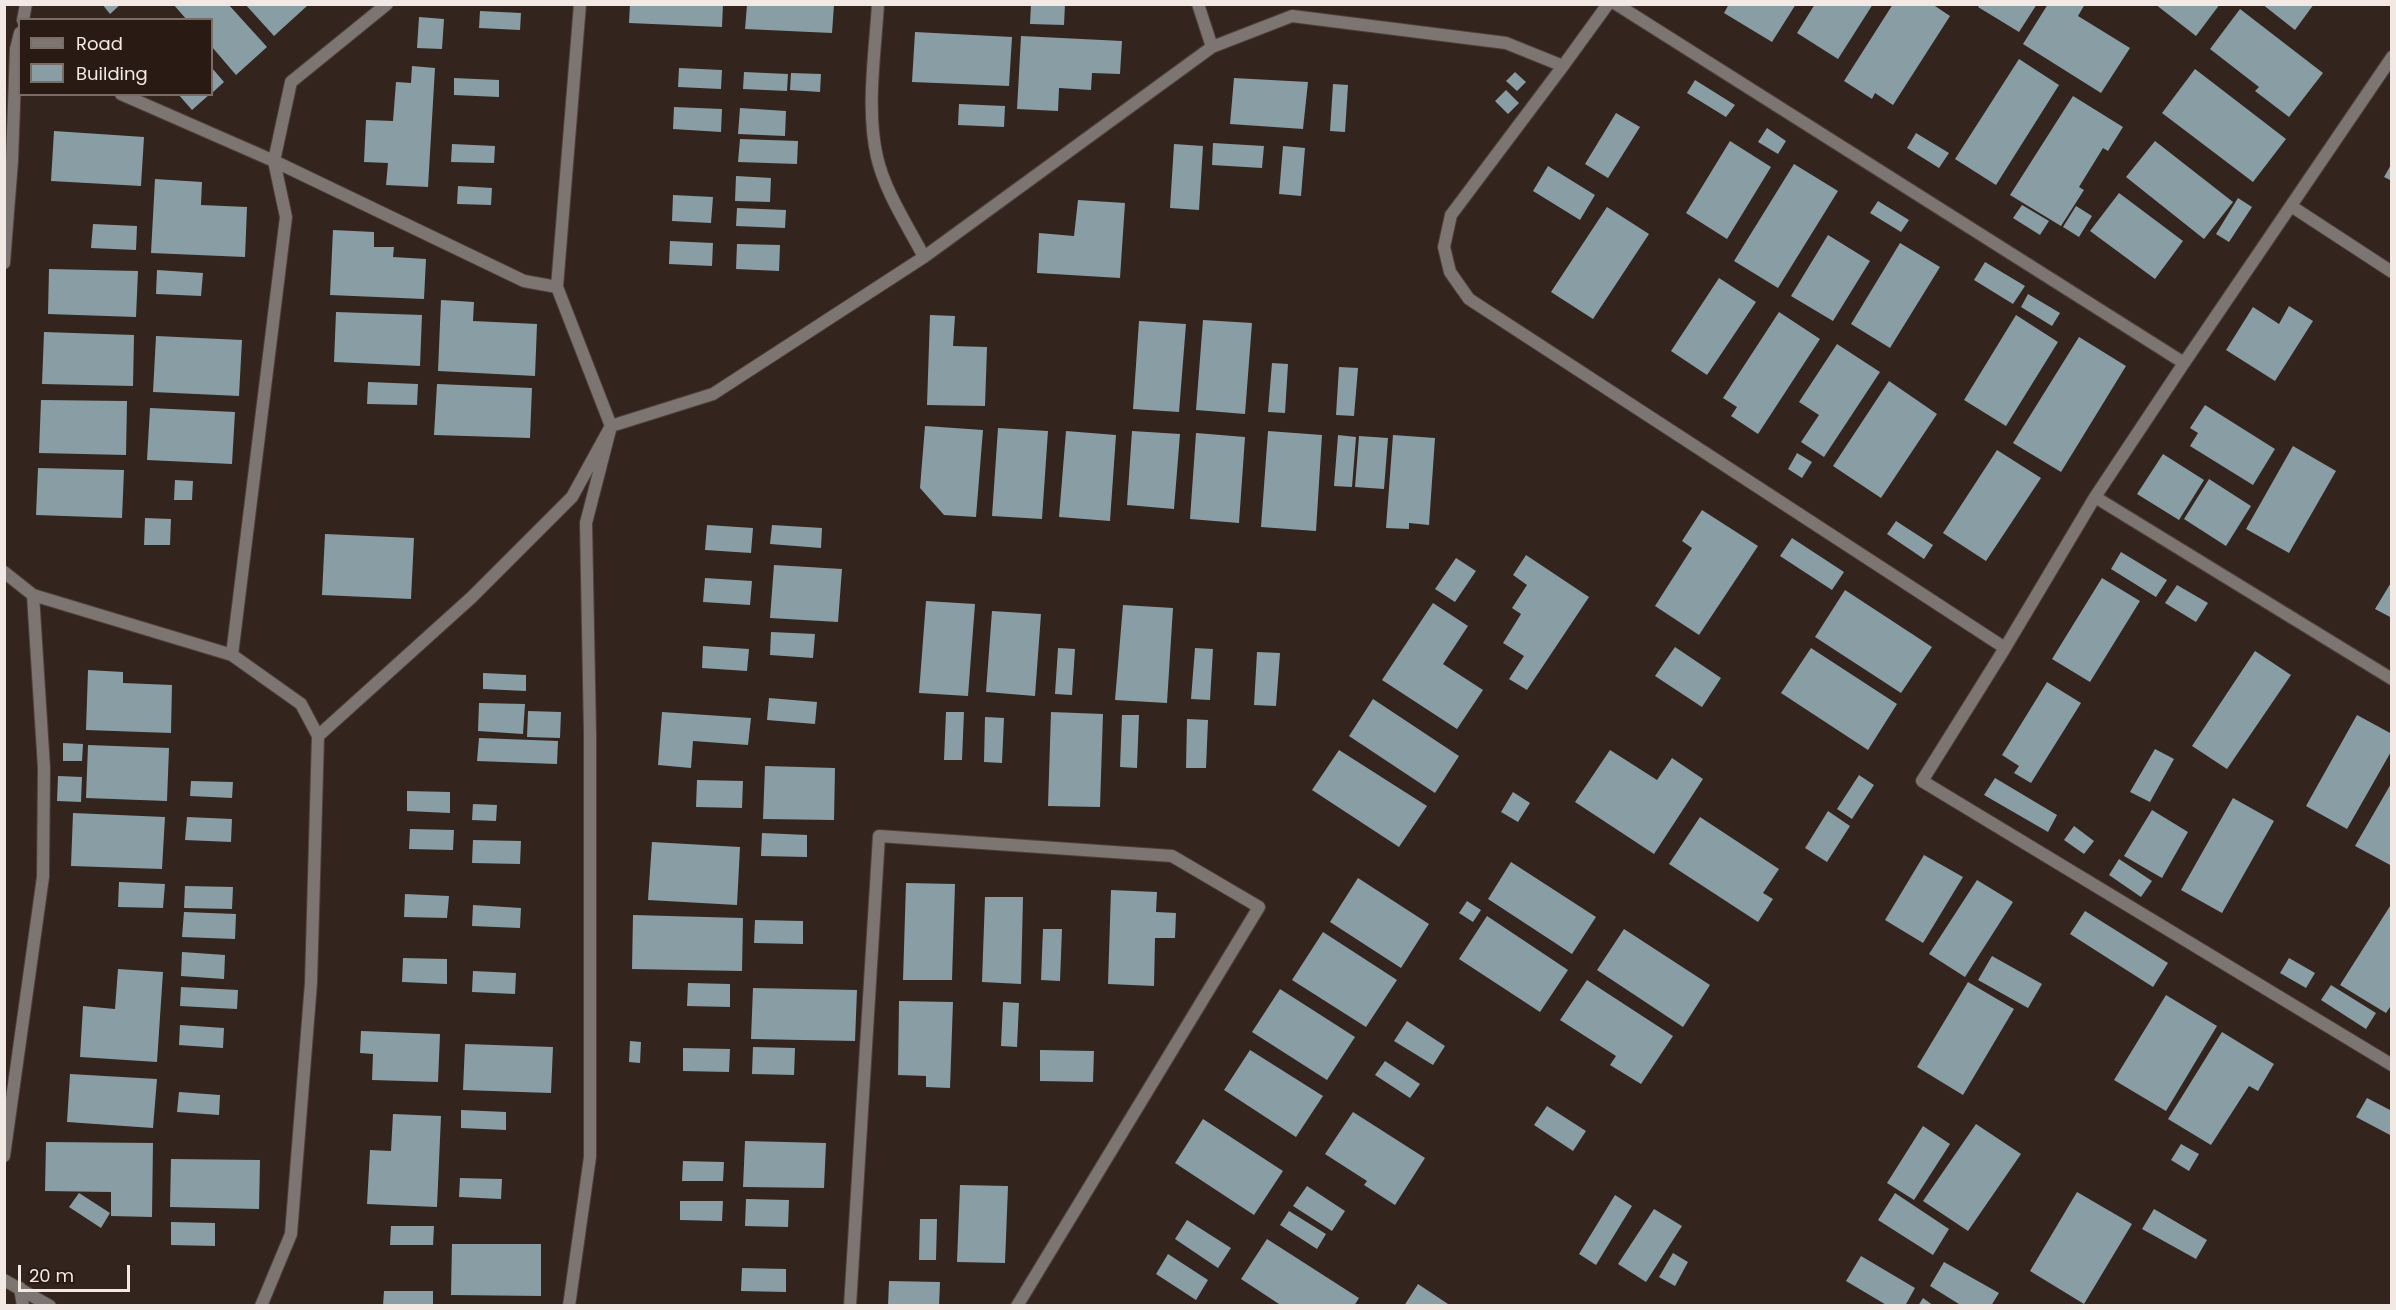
<!DOCTYPE html>
<html>
<head>
<meta charset="utf-8">
<style>
  body { margin:0 }
  #map { position:relative; width:2396px; height:1310px; overflow:hidden; background:#33251e; font-family:Poppins,sans-serif }
  canvas { display:block }
  .frame { position:absolute; inset:0; border:6px solid #f3e9e4; pointer-events:none }
  .legend { position:absolute; left:18px; top:18px; width:195px; height:78px; box-sizing:border-box; background:#291b14; border:2px solid #7a6d67; margin:0; padding:8px 10px; list-style:none; font-size:18px; color:#f3e9e4 }
  .legend li { display:flex; align-items:center; gap:12px; height:30px }
  .legend b { width:30px; border:2px solid #7a6d67 }
  .scale { position:absolute; left:18px; top:1265px; width:112px; height:27px; box-sizing:border-box; border:3px solid #f3e9e4; border-top:0; padding-left:8px; font-size:18px; line-height:21px; white-space:nowrap; color:#f3e9e4; -webkit-text-stroke:4px #291b14; paint-order:stroke }
</style>
</head>
<body>
<div id="map">
<canvas width="2396" height="1310"></canvas>
<div class="frame"></div>
<ul class="legend">
<li><b style="height:8px;background:#7c7571"></b>Road</li>
<li><b style="height:16px;background:#899da4"></b>Building</li>
</ul>
<div class="scale">20 m</div>
</div>
<script>
const g = document.querySelector('canvas').getContext('2d');
g.lineJoin = 'round';
function fillPath(path, color) { g.fillStyle = color; g.fill(path, 'evenodd'); }
function strokePath(path, color, width, dash) { g.strokeStyle = color; g.lineWidth = width; g.lineCap = dash ? 'butt' : 'round'; g.setLineDash(dash || []); g.stroke(path); }
fillPath(new Path2D(`
  M102,4h19l-11,10z
  M173,4h55l39,43 -31,28 -24,-28v-27h-25z
  M245,4h60l2,2 -33,30z
  M630,4h93l-1,23 -93,-4z
  M1031,4h34l-1,21 -34,-1z
  M1729,4h67l-24,38 -48,-29z
  M1815,4h58l-35,55 -41,-26z
  M1893,4h39l18,12 -57,89 -18,-12 -3,6 -28,-18z
  M1980,4h57l-18,28 -41,-25z
  M2048,4h37l-7,12 52,32 -29,45 -78,-49z
  M2155,4h65l-24,32z
  M2262,4h52l-19,26z
  M747,5h87l-2,28 -87,-4z
  M2240,9l83,64 -34,44 -34,-26 4,-4 -49,-38z
  M480,11l41,2 -1,17 -41,-2z
  M419,17l25,2 -2,30 -25,-1z
  M915,32l97,5 -3,49 -97,-4z
  M1021,36l101,5 -2,33 -28,-1 -1,17 -32,-2 -1,23 -41,-2z
  M2019,59l40,26 -63,100 -41,-26z
  M412,66l23,2 -7,119 -42,-2 2,-22 -24,-1 2,-42 27,1 3,-39 15,1z
  M212,68l12,14 -12,11z
  M679,68l43,2 -1,19 -43,-2z
  M2195,69l91,70 -33,43 -91,-69z
  M744,72l44,2 -1,17 -44,-2z
  M1515,72l11,10 -9,9 -11,-10z
  M791,73l30,1 -1,18 -30,-2z
  M454,78l45,2v17l-45,-2z
  M1234,78l74,4 -5,47 -73,-5z
  M1695,80l40,25 -9,12 -39,-24z
  M1333,84l15,1 -3,47 -15,-1z
  M1506,90l13,13 -11,11 -13,-13z
  M178,94h32l-18,16z
  M2073,96l50,31 -15,24 -5,-3 -24,39 5,3 -23,36 -51,-31z
  M959,104l46,2 -1,21 -46,-2z
  M674,107l48,2 -1,23 -48,-3z
  M740,108l46,3 -1,25 -47,-2z
  M1616,113l24,14 -32,51 -23,-14z
  M1767,128l19,13 -8,13 -20,-12z
  M54,131l90,6 -3,49 -90,-5z
  M1916,133l33,20 -10,15 -32,-20z
  M740,139l58,2 -1,23 -59,-2z
  M1730,141l41,26 -44,72 -41,-26z
  M2155,141l78,61 -29,37 -78,-62z
  M1213,143l51,3 -2,22 -50,-3z
  M452,144l43,2 -1,17 -43,-1z
  M1174,144l29,2 -4,64 -29,-2z
  M1283,146l22,2 -4,48 -22,-2z
  M2392,163v18l-8,-4z
  M1794,164l44,27 -60,97 -44,-27z
  M1548,166l47,29 -15,25 -47,-29z
  M736,176l35,2 -1,24 -35,-1z
  M155,179l47,3 -1,23 46,2 -2,50 -94,-4z
  M458,186l34,2 -1,17 -34,-1z
  M2119,193l64,48 -28,38 -65,-48z
  M673,195l40,2 -2,26 -39,-2z
  M2238,198l14,9 -23,35 -13,-8z
  M1078,200l47,3 -5,75 -83,-5 2,-40 35,3z
  M1878,201l31,19 -8,12 -31,-19z
  M2022,205l27,16 -9,14 -27,-17z
  M2076,206l16,10 -13,21 -16,-10z
  M1607,207l42,27 -56,85 -42,-27z
  M737,208l49,2 -1,18 -49,-2z
  M93,224l44,2 -1,24 -45,-2z
  M333,230l41,2v15h20l-1,10 33,2 -2,40 -94,-4z
  M1828,235l42,26 -37,60 -42,-25z
  M670,241l43,2 -1,23 -43,-2z
  M1900,243l40,24 -50,81 -39,-24z
  M737,244l43,1 -1,26 -43,-2z
  M1985,262l40,24 -12,18 -39,-24z
  M49,269l89,2 -2,46 -88,-3z
  M157,270l46,3 -2,23 -45,-2z
  M1719,278l37,24 -49,73 -36,-24z
  M2028,294l32,19 -8,13 -31,-19z
  M441,300l33,2 -1,19 64,3 -2,52 -97,-5z
  M2289,306l24,15 -38,60 -49,-31 27,-43 26,17z
  M336,312l86,3 -2,51 -86,-4z
  M1779,312l41,27 -62,95 -27,-18 6,-9 -14,-9z
  M930,315l25,1 -2,30 34,1 -2,59 -58,-1z
  M2016,315l42,27 -52,84 -42,-26z
  M1203,320l49,3 -7,91 -49,-4z
  M1139,321l47,3 -7,88 -46,-3z
  M44,332l90,3 -1,51 -91,-2z
  M156,336l86,4 -3,56 -86,-4z
  M2079,337l47,29 -65,106 -48,-29z
  M1837,344l43,28 -56,85 -23,-15 18,-27 -20,-13z
  M1272,363l16,1 -3,49 -17,-1z
  M1339,367l19,1 -4,48 -18,-1z
  M1889,381l48,33 -56,84 -48,-32z
  M368,382l50,2 -1,21 -50,-1z
  M437,384l95,4 -2,50 -96,-3z
  M41,400l86,1 -1,54 -87,-2z
  M2205,405l70,44 -22,36 -63,-39 8,-13 -8,-5z
  M150,408l85,4 -3,52 -85,-4z
  M925,426l58,4 -7,87 -32,-2 -24,-27z
  M998,428l50,3 -6,88 -50,-3z
  M1066,431l50,4 -6,86 -51,-4z
  M1132,431l48,3 -6,75 -47,-4z
  M1268,431l54,4 -6,96 -55,-4z
  M1196,433l49,4 -6,86 -49,-4z
  M1338,435l18,2 -4,50 -18,-1z
  M1393,435l42,3 -6,87 -20,-2v6l-23,-1z
  M1359,436l29,2 -4,51 -29,-2z
  M2293,446l43,25 -47,82 -43,-24z
  M1997,450l44,28 -55,83 -43,-28z
  M1797,453l15,9 -10,16 -14,-9z
  M2163,454l41,26 -25,40 -42,-26z
  M38,468l86,2 -2,48 -86,-3z
  M2209,479l42,27 -25,40 -42,-27z
  M175,480l18,1 -1,19h-18z
  M1702,510l56,36 -59,89 -44,-29 37,-58 -10,-7z
  M145,518l26,1 -1,26h-26z
  M1896,521l37,24 -9,14 -37,-25z
  M707,525l46,3 -2,25 -46,-3z
  M772,525l50,3 -1,20 -51,-4z
  M325,534l89,4 -3,61 -89,-4z
  M1792,538l52,34 -12,18 -52,-34z
  M2121,552l46,28 -11,17 -45,-28z
  M1526,555l63,42 -62,93 -18,-11 15,-23 -21,-13 18,-29 -9,-6 15,-23 -14,-10z
  M1456,558l20,13 -21,31 -20,-13z
  M774,565l68,4 -4,53 -68,-4z
  M705,578l47,3 -2,24 -47,-3z
  M2102,578l38,23 -50,81 -38,-23z
  M2392,581v37l-17,-9z
  M2177,585l31,18 -12,19 -31,-19z
  M1845,590l87,57 -31,46 -86,-56z
  M926,601l49,3 -7,92 -49,-3z
  M1433,603l35,23 -25,38 40,26 -26,39 -75,-49z
  M1123,605l50,3 -6,95 -52,-3z
  M992,611l49,3 -6,82 -49,-4z
  M771,632l44,2 -2,24 -43,-3z
  M703,646l46,3 -2,22 -45,-3z
  M1675,647l46,31 -19,29 -47,-31z
  M1058,648l17,1 -3,46 -17,-1z
  M1195,648l18,1 -3,51 -19,-1z
  M1811,648l86,56 -29,46 -87,-57z
  M2255,651l36,24 -64,94 -35,-23z
  M1257,652l23,1 -4,53 -22,-1z
  M88,670l35,2v11l49,2 -1,48 -85,-3z
  M483,673l43,2v16l-43,-2z
  M2047,682l34,21 -50,80 -17,-10 5,-7 -17,-11z
  M769,698l48,4 -2,22 -48,-4z
  M1373,699l86,57 -24,37 -86,-57z
  M479,703l46,1 -2,30 -45,-3z
  M528,711l33,1 -1,26 -33,-1z
  M662,712l89,6 -3,27 -55,-4 -2,27 -33,-3z
  M946,712h18l-2,48h-18z
  M1051,712l52,2 -3,93 -52,-1z
  M1122,715h17l-2,53 -17,-1z
  M2357,715l35,19v16l-45,79 -41,-23z
  M985,717l19,1 -2,45 -18,-1z
  M1187,719l21,1 -2,48h-20z
  M479,738l79,3 -1,23 -80,-3z
  M63,743l20,1 -1,17h-19z
  M88,745l81,3 -2,53 -81,-3z
  M2155,749l19,10 -24,43 -20,-10z
  M1339,750l88,56 -28,41 -87,-57z
  M1610,750l47,30 15,-22 31,21 -49,75 -79,-52z
  M765,766l70,2 -1,52 -71,-1z
  M1859,775l15,10 -22,34 -15,-10z
  M58,776l24,1 -1,25 -24,-1z
  M1995,778l62,37 -9,17 -64,-37z
  M697,780l46,1 -1,27 -46,-1z
  M191,781l42,1 -1,16 -42,-2z
  M2392,782v84l-37,-20z
  M407,791l43,1v21l-43,-2z
  M1513,792l17,11 -12,19 -17,-10z
  M2233,798l41,23 -52,92 -41,-23z
  M473,804l24,1 -1,16 -24,-1z
  M2152,810l36,22 -26,46 -38,-22z
  M1828,811l22,15 -23,36 -22,-14z
  M73,813l92,4 -3,52 -91,-3z
  M187,817l45,2 -1,23 -46,-2z
  M1700,817l79,52 -16,24 10,6 -15,23 -89,-58z
  M2074,826l20,15 -10,13 -20,-14z
  M410,829l44,1 -1,20 -44,-1z
  M762,833l45,2v22l-46,-1z
  M473,840l48,1 -1,23 -48,-1z
  M652,842l88,5 -3,58 -89,-5z
  M1924,855l39,22 -40,66 -38,-23z
  M2119,859l33,22 -11,16 -32,-22z
  M1511,862l85,55 -24,37 -84,-55z
  M1358,878l71,46 -28,44 -71,-46z
  M1977,880l36,22 -48,75 -36,-23z
  M119,882l46,2 -2,24 -45,-1z
  M906,883l49,1 -3,96h-49z
  M185,886l48,1 -1,22 -48,-1z
  M1111,890l46,2 -1,20 20,1 -1,25h-20l-1,48 -46,-2z
  M405,894l44,2 -2,22 -43,-1z
  M985,897h38l-2,87 -39,-2z
  M1467,901l14,9 -8,12 -14,-9z
  M2392,903v101l-6,9 -46,-28z
  M473,905l48,3 -1,20 -48,-2z
  M2085,911l83,52 -15,24 -83,-53z
  M184,912l52,2 -1,25 -53,-2z
  M633,915l110,3 -1,53 -110,-2z
  M1487,916l81,54 -28,42 -81,-53z
  M755,920l48,1v23l-49,-1z
  M1043,929h19l-2,52 -19,-1z
  M1624,929l86,56 -27,42 -86,-57z
  M1323,932l74,48 -31,47 -74,-47z
  M182,952l43,3 -1,24 -43,-3z
  M1992,956l50,28 -14,24 -50,-28z
  M403,958l44,1v25l-45,-2z
  M2289,958l26,15 -9,15 -26,-15z
  M118,969l45,3 -6,90 -77,-5 3,-51 32,3z
  M473,971l43,2 -1,21 -43,-2z
  M1587,980l86,56 -32,48 -31,-19 6,-9 -56,-36z
  M1968,982l46,27 -51,86 -46,-28z
  M688,983l42,1v23l-43,-1z
  M2331,985l45,28 -10,16 -45,-29z
  M181,987l57,3 -1,19 -57,-3z
  M753,988l104,2 -2,51 -104,-2z
  M1280,989l75,48 -28,43 -75,-48z
  M2166,995l51,31 -51,85 -52,-31z
  M899,1001l54,1 -3,86 -24,-1v-11l-28,-1z
  M1003,1002l16,1 -2,44 -16,-1z
  M1407,1021l38,25 -12,19 -39,-24z
  M180,1025l44,3 -1,20 -44,-3z
  M361,1031l79,3 -2,48 -66,-2 1,-26 -13,-1z
  M2222,1032l52,32 -16,27 -9,-5 -38,59 -43,-26z
  M630,1041l11,1 -1,21 -11,-1z
  M465,1044l88,3 -2,46 -88,-3z
  M753,1047l42,1 -1,27 -42,-1z
  M683,1048l47,1 -1,23 -46,-1z
  M1040,1050l54,1 -1,31 -53,-1z
  M1250,1050l73,46 -27,41 -72,-47z
  M1385,1061l35,23 -10,14 -35,-23z
  M70,1074l87,5 -4,49 -86,-6z
  M179,1092l41,3 -1,20 -42,-3z
  M2367,1098l25,13v25l-36,-19z
  M1547,1106l39,25 -13,20 -39,-26z
  M461,1110l45,2v18l-45,-2z
  M1353,1112l72,46 -30,47 -31,-20 3,-4 -42,-27z
  M393,1114l48,2 -4,91 -70,-3 3,-54 21,1z
  M1203,1119l80,52 -29,44 -79,-52z
  M1976,1124l45,30 -53,77 -45,-30z
  M1923,1126l27,18 -36,56 -27,-17z
  M745,1141l81,2 -2,45 -81,-1z
  M46,1142l107,1 -1,74 -41,-1v-24l-66,-1z
  M2181,1144l18,10 -10,17 -18,-11z
  M171,1159l89,1 -1,49 -89,-2z
  M683,1161l41,1 -1,19h-41z
  M460,1178l42,1 -1,20 -42,-2z
  M960,1185l48,1 -3,77 -48,-1z
  M1307,1186l38,25 -13,20 -39,-25z
  M2077,1192l55,32 -48,80 -54,-33z
  M79,1193l31,20 -9,15 -32,-21z
  M1895,1193l54,36 -16,26 -55,-35z
  M1615,1195l17,11 -36,59 -17,-11z
  M746,1199l43,1 -1,27 -43,-1z
  M680,1201h43l-1,20 -42,-1z
  M1654,1209l28,17 -36,56 -28,-18z
  M2154,1209l53,31 -11,19 -54,-30z
  M1289,1211l37,23 -9,15 -37,-24z
  M920,1219h17l-1,41h-17z
  M1187,1220l44,28 -13,20 -43,-29z
  M171,1222l44,1v23l-44,-1z
  M391,1226h43l-1,19h-43z
  M1267,1239l92,59 -5,8h-72l-41,-27z
  M452,1244h89v52l-90,-1z
  M1673,1253l15,9 -13,24 -16,-9z
  M1168,1254l40,26 -12,20 -40,-26z
  M1861,1256l54,32 -10,18h-17l-42,-25z
  M1944,1262l55,31 -8,13h-29l-32,-20z
  M742,1268l44,1v23l-45,-1z
  M889,1281l51,1 -1,24h-51z
  M1418,1284l33,22h-47z
  M384,1291h49v15h-50z
  M1923,1298l11,8h-16z`), '#899da4');
const minor = new Path2D(`
  M878,4c-3,50 -12,105 -1,153 8,35 31,69 47,100
  M1198,4l14,43
  M23,20l3,-16
  M1563,66l-112,149 -7,32 6,25 19,27 536,349 90,-151 89,-134 -568,-359
  M121,94l153,67 250,120 33,6
  M2291,206l101,66
  M4,263l8,-102 4,-112 4,-16
  M2184,363l208,-306
  M2095,497l297,182
  M4,572l29,23 199,60 69,49 17,32 -7,247 -20,251 -30,72
  M2005,648l-83,133 470,284
  M232,655l54,-438 -12,-56 17,-79 96,-78
  M318,736l154,-139 100,-100 39,-71 102,-32 211,-137 288,-210 80,-31 214,27 57,23 45,-62
  M4,1156l39,-279 1,-109 -11,-173
  M4,1280l46,26
  M20,1288l3,18
  M569,1306l21,-149v-423l-4,-211 25,-97 -54,-139 23,-283
  M850,1306l29,-470 293,20 87,51 -242,399`);
strokePath(minor, '#4e403a', 14);
strokePath(minor, '#7c7571', 12);
</script>
</body>
</html>
